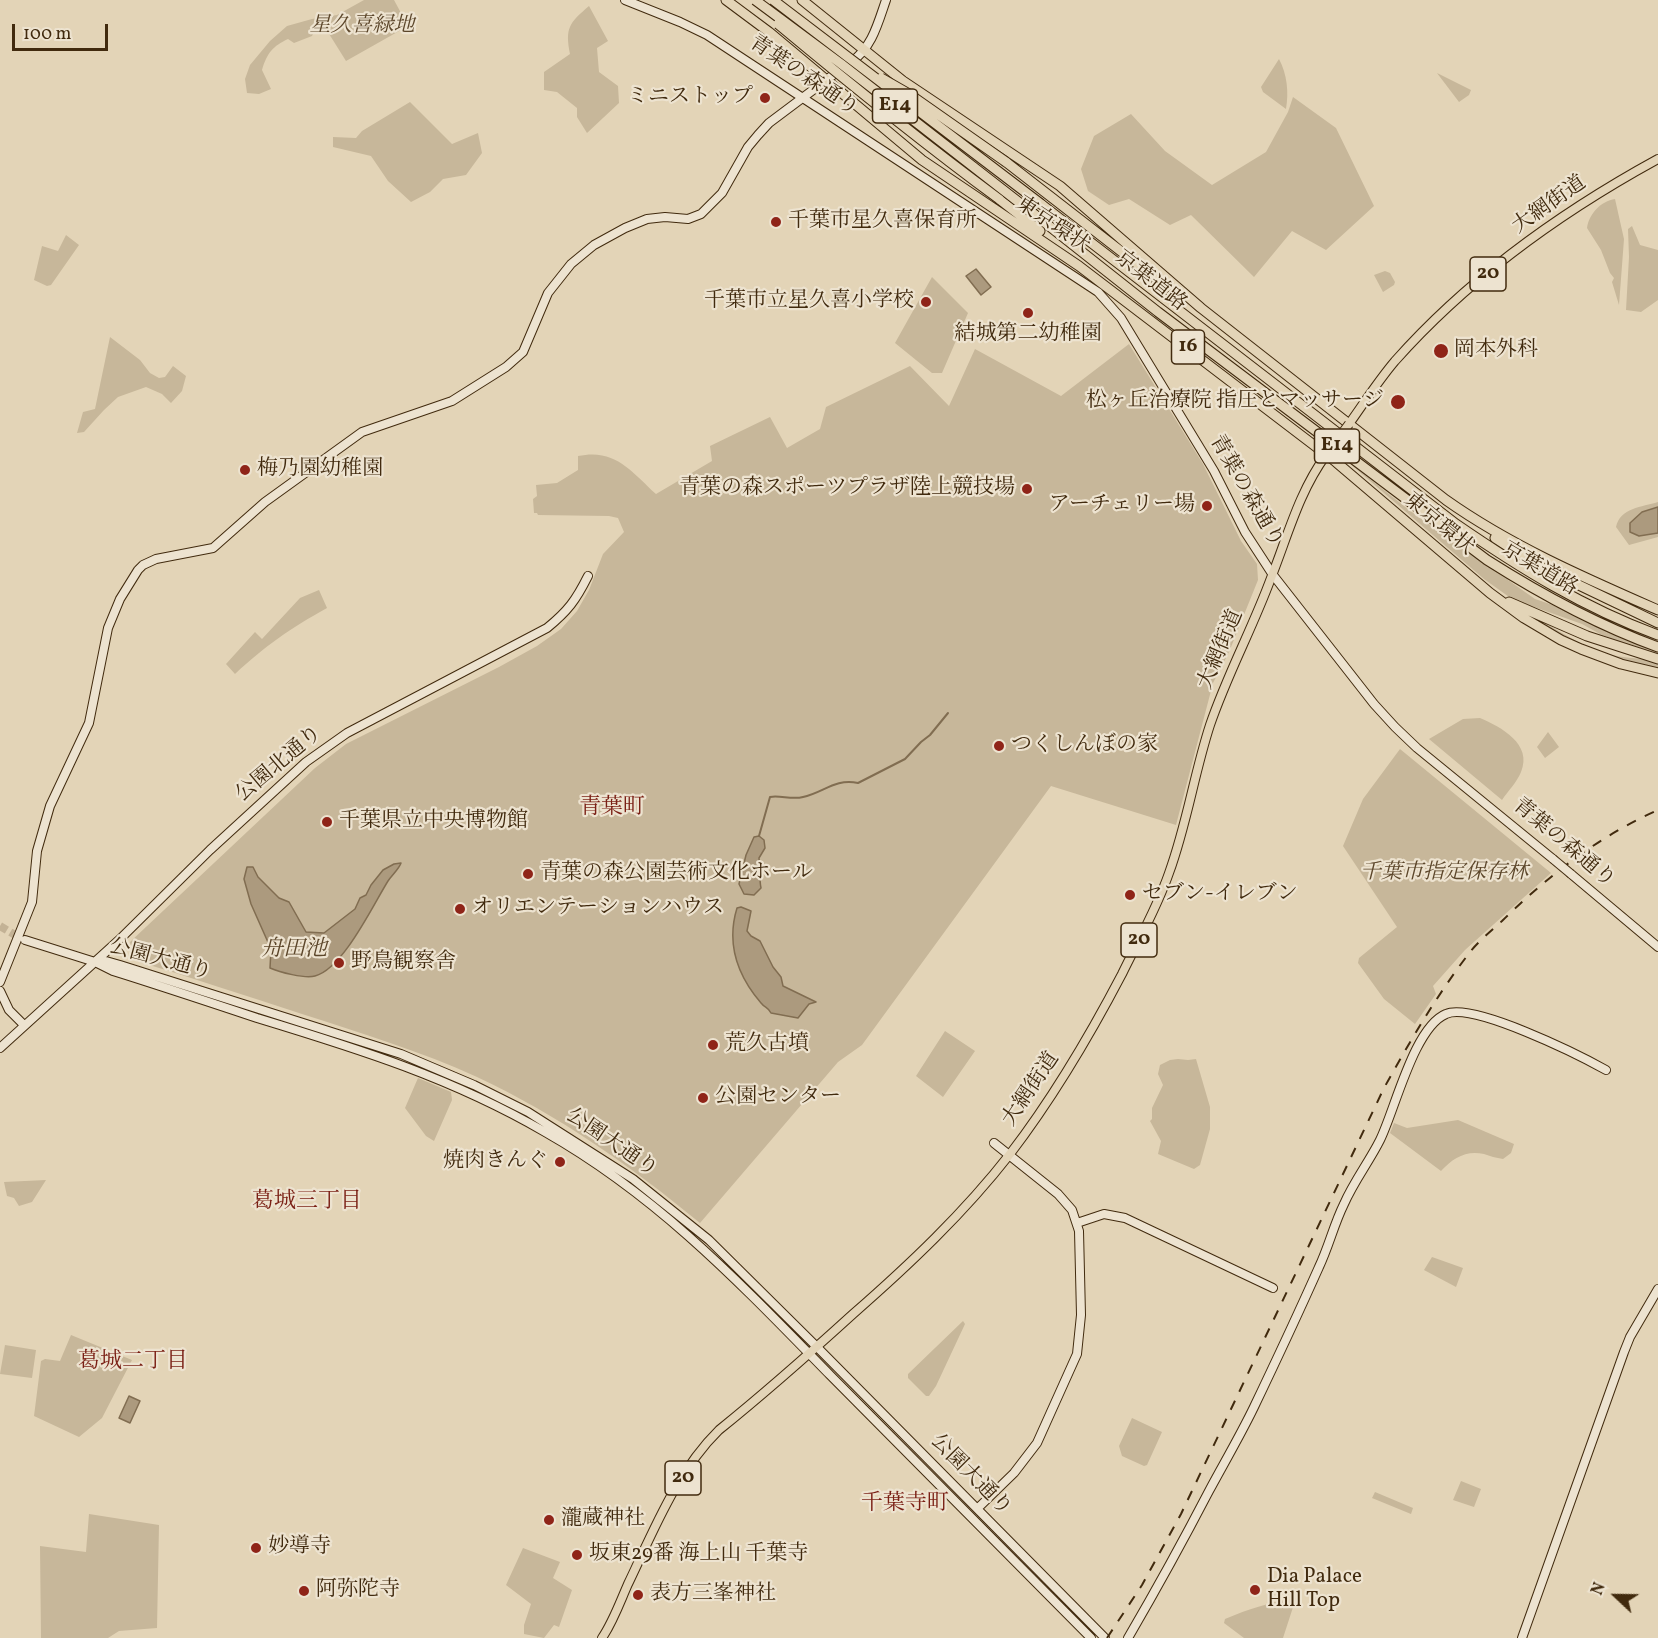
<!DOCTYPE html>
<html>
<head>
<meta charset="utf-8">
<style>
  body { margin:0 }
  #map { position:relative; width:1658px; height:1638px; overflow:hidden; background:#e3d4b7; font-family:Vollkorn,serif }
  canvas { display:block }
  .north { position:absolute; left:1586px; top:1566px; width:60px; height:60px; -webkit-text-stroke:4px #ede3d0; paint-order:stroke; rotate:292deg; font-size:16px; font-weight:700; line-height:24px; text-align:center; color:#412a0e }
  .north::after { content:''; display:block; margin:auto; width:21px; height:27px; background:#412a0e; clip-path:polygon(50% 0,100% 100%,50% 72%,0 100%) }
  .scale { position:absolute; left:12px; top:24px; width:96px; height:27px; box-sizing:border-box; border:3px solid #412a0e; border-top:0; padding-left:8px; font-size:18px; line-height:21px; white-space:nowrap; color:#412a0e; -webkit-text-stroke:4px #ede3d0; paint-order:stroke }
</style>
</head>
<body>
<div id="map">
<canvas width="1658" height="1638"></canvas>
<div class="north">N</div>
<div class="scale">100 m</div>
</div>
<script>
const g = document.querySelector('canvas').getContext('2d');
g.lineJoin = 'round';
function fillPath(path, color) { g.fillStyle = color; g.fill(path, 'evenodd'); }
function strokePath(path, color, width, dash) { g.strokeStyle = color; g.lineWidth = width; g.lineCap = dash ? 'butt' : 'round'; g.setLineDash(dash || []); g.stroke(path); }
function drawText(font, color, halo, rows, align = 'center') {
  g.font = font + ' Vollkorn,"Noto Serif JP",serif'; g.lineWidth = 4.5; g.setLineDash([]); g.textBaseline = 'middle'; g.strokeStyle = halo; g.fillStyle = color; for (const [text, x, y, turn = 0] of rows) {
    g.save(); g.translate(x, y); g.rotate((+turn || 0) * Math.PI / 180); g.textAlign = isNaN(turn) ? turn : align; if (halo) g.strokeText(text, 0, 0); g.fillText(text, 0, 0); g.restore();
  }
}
fillPath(new Path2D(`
  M364,0h30l14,26 -62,35 -20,-32 -11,1 -3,6 -18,7 -6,-4c-15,7 -21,14 -26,31l9,19 -12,5 -12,-1 -2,-14 5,-14 20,-24 17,-15 25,-7 25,-4z
  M589,6l19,35 -11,7 2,24 19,14 1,17 -32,30 -10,-16v-9l-20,-16 -13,-2v-18l26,-18c-5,-26 -1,-31 19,-48z
  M1279,59c8,15 10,33 7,50l-23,-17 -2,-5z
  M1437,73l34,17 -2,5 -10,7z
  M1293,97l43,31 38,78 -48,44 -34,-19 -38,46 -63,-62 -21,10 -41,-26 -20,6 -21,-14 -7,-22 13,-33 37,-22 34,37 47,34 54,-33 22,-40z
  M410,102l42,42 26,-11 4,20 -16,22 -23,4 -13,13 -19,10 -23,-21 -17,-25 -38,-9v-10l23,1 6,-7z
  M1615,199l9,40 -5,66 -7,-23 2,-4 -4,-5 -9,-23 -14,-22c2,-14 14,-27 28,-29z
  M1632,226l8,19 18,5v50l-17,12 -15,-2 3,-53 -1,-28z
  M66,235l13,10 -28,40 -4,1 -13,-6 8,-34 16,5z
  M1385,271l5,2 5,9 -1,3 -11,7 -9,-17z
  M932,277l36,36 -26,60h-10l-37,-30z
  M110,337l30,23 10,13 9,5 6,-1 8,-11 13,10 -4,15 -11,12 -9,-9 -16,-7 -28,10 -14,13 -20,22 -7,1 6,-21 12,-3z
  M1129,344l74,120 38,77 16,23 1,16 -29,72 -16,31 -37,142 -125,-39 -189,259 -24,17 -138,161c-69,-57 -142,-108 -223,-146 -57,-26 -116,-44 -175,-63 -56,-18 -112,-37 -169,-54l-3,-18 185,-174 31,-24 153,-77 38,-21 24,-17 16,-18 12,-21 14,-36 21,-22 -6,-14 -9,-2 -71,-1 -1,-2h-3l-1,-14 4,-3 -1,-11 21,-2 21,-13v-14c37,-8 53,15 78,38l56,-33 -2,-15 60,-29 17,31 33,-19 6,-22 84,-41 39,40 26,-57 86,47z
  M1341,456l68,54 126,89 15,5 69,33 39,14v5l-58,-22 -18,-10 -70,-25 -28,-20z
  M1658,502v35l-29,8 -13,-18c4,-19 26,-20 42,-25z
  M319,590l8,18c-36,20 -62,38 -92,66l-9,-10 29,-32 7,7 38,-41z
  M1532,616c25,13 51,32 80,39 15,4 30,2 46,7v6l-58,-15 -38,-17z
  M1480,718c21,9 53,26 41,54 -4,10 -13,19 -19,28l-73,-61 34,-20z
  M1548,732l11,15 -14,11 -8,-11z
  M1400,749l151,124 -86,77 -32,36 3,8 -21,30 -31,-25 -26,-36 1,-5 38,-31 -54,-81 20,-47z
  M945,1031l30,20 -32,46 -27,-21z
  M1178,1059l10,1 8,-1 14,48v22l-10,36 -6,4 -36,-15 3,-13 -11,-20 2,-2v-11l11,-23 -5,-11 2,-9 10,-5z
  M418,1078l33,14 1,8 -18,41 -8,-5 -21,-28z
  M1458,1120l56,24 -3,9 -8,6c-7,-1 -13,-3 -19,-5 -18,-4 -31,4 -43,17l-51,-38 4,-10 13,5z
  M46,1180l-14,22 -13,4 -5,-8 -7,-2 -3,-14z
  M1432,1257l31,11 -7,19 -32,-17z
  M963,1321l2,3 -29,62 -7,10h-3l-18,-18v-4z
  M71,1335l61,25 -30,58 -23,19 -45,-21 7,-55 4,-2 15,2z
  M5,1345l31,5 -4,28 -32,-4z
  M1132,1418l30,14 -15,33 -3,1 -22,-10 -3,-10z
  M1461,1481l20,8 -7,18 -21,-7z
  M1375,1492l38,16 -2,6 -39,-16z
  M89,1514l70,11 -2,103 -38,3 -11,7h-67l-1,-92 46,6z
  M523,1548l37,14 -7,16 19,12 -13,37 -5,-2 -10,13 -20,-4v-9l7,-21 -25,-19z
  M1296,1598l-13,40h-39l-20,-15 1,-4c23,-10 47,-17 71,-21z`), '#c7b79a');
const water = new Path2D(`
  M976,269l15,18 -10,8 -15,-19z
  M1658,507v26l-19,3 -9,-4v-9l12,-11z
  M759,836l5,4 1,8 -6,10c1,10 0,20 2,30l-7,7 -10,-1 -5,-10 7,-29 8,-18z
  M401,863c-2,6 -9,12 -13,18 -15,24 -45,88 -73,95 -10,3 -36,-4 -45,-8l1,-19 -20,-45 -7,-25 3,-12h6l5,10 21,21 10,4 17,30 18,1 31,-24 5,-11 6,-3 5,-10 12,-15 11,-6z
  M741,907l10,4 -4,20 4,5 9,5 13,26 8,10 2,9 33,16 -7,2 -11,14 -27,-5c-3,-6 -6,-5 -10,-10 -24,-28 -35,-59 -24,-95z
  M129,1396l11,5 -10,22 -11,-5z`);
fillPath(water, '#ac9a7e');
strokePath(water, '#816d51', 1.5);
strokePath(new Path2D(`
  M759,836l11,-39c10,-2 22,3 33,0 20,-4 32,-19 55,-14l47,-24 16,-17 9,-7 18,-22`), '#816d51', 2);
strokePath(new Path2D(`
  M0,926l22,13`), '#c3b295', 8, [8, 4]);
const secondary = new Path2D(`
  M625,0l55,22 27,13 391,257 23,26 93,153 31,61 28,43 101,129 21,23 22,21 136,111
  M851,62c21,-14 27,-39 35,-62
  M1571,874l87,73
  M25,940l70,22 18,9c48,15 96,31 144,47 102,31 195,60 288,114 113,64 195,151 285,243 87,88 174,176 261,263
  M97,962l9,-1 14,4 281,89 73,31 54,27 105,67 76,61 108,107 288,291
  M0,982l32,-80 5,-51 13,-45 39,-83 19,-95 12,-29 18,-29 5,-5 13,-6 57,-11 52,-46 97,-70 90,-31 54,-34 17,-15 25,-59 23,-29 23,-19 31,-17 22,-9 18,-2 23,2 13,-5 21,-21 26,-46 10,-12 11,-12 72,-54
  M0,991l9,19 15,15
  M0,1048l119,-108 91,-90 96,-88 41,-29 200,-105c21,-17 29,-28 41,-52
  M1077,1223l27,-9 21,4 148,70
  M978,1508l36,-35 23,-30 40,-89 4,-39 -2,-84 -7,-21 -14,-16 -64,-51
  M1128,1638c28,-48 55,-97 81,-147 15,-28 31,-55 45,-84 22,-46 44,-93 65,-140 10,-21 15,-43 25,-63 10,-23 25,-42 36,-64 15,-30 34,-113 66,-126 27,-12 133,41 160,56
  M1522,1638l102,-286 6,-15 28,-48`);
const primary = new Path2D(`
  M1349,424c15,-21 29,-43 46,-63 73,-82 166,-149 263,-202
  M602,1638c11,-16 18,-36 26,-54 25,-52 49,-113 91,-154 46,-37 90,-76 134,-116 56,-49 111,-101 157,-160 43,-56 79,-117 112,-180 16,-33 35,-66 47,-101 18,-49 25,-99 41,-148 17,-50 43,-98 61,-147 17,-43 28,-86 55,-123`);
const highway = new Path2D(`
  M726,0l43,32 153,128 157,106 257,196 154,131 34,25 37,22 20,9 40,15 37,9
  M802,0l101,81 157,105 141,122 245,192c65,46 139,78 212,110
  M1006,162l161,125
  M999,199l41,32
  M1041,204l415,320c64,44 128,84 202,111
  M1034,214l124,98 329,248c55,35 110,65 171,87
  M1495,538l40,26 123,59
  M1509,602l78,34 71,23`);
strokePath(secondary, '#412a0e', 10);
strokePath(primary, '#412a0e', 10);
strokePath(highway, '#412a0e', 11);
strokePath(secondary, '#ede3d0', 8);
strokePath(primary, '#e3d4b7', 8);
strokePath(highway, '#e3d4b7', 9);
strokePath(new Path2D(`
  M1107,1638l35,-53 39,-71 203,-426c25,-45 51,-90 83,-132 9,-13 23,-24 35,-35 46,-45 97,-85 156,-111`), '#412a0e', 2, [10, 10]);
const secondaryBridge = new Path2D(`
  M1553,859l18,15`);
const primaryBridge = new Path2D(`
  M1326,455l23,-31`);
const highwayBridge = new Path2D(`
  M755,0l85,63 194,151
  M773,0l268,204
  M778,24c72,60 145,119 221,175
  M881,78l28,16 97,68`);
strokePath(secondaryBridge, '#412a0e', 10, []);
strokePath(primaryBridge, '#412a0e', 10, []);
strokePath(highwayBridge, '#412a0e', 11, []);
strokePath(secondaryBridge, '#ede3d0', 8);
strokePath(primaryBridge, '#e3d4b7', 8);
strokePath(highwayBridge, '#e3d4b7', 9);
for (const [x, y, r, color] of [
  [765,98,6,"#8f2418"],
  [776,222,6,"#8f2418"],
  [926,302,6,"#8f2418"],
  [1028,313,6,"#8f2418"],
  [1441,351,8,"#8f2418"],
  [1398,402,8,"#8f2418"],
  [245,470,6,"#8f2418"],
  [1027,489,6,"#8f2418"],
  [1207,506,6,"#8f2418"],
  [999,746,6,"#8f2418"],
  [327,822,6,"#8f2418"],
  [528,874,6,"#8f2418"],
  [1130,895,6,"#8f2418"],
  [460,909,6,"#8f2418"],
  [339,963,6,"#8f2418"],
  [713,1045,6,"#8f2418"],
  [703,1098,6,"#8f2418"],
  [560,1162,6,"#8f2418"],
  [549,1520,6,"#8f2418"],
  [256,1548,6,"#8f2418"],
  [577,1555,6,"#8f2418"],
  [1255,1590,6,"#8f2418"],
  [304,1591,6,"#8f2418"],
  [638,1595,6,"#8f2418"]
]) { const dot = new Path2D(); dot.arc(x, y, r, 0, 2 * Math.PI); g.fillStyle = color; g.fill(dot); strokePath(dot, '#ede3d0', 2); }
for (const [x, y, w] of [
  [895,106,45],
  [1488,274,36],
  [1188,347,33],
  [1337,446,45],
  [1139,940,36],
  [683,1478,36]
]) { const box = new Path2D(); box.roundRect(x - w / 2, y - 17, w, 34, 4.5); g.fillStyle = '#ede3d0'; g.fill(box); strokePath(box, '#412a0e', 1.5); }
drawText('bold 20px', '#412a0e', null, [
  ["E14",895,106],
  ["20",1488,274],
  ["16",1188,347],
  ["E14",1337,446],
  ["20",1139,940],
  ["20",683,1478]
]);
drawText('italic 21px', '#5c462a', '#ede3d0', [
  ["星久喜緑地",362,27],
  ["千葉市指定保存林",1444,874]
]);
drawText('21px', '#412a0e', '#ede3d0', [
  ["青葉の森通り",803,77,34],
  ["大網街道",1550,206,-35],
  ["東京環状",1052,226,34],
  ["京葉道路",1150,282,38],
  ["青葉の森通り",1245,492,60],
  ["東京環状",1438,525,40],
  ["京葉道路",1539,570,31],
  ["大網街道",1222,650,-67],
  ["公園北通り",280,765,-40],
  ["青葉の森通り",1563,844,40],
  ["公園大通り",160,961,15],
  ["大網街道",1032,1090,-56],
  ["公園大通り",611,1144,34],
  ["公園大通り",970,1476,45]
]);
drawText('21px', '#412a0e', '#ede3d0', [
  ["ミニストップ",753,98,"right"],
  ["千葉市星久喜保育所",788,222],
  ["千葉市立星久喜小学校",914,302,"right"],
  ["結城第二幼稚園",1028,335,"center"],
  ["岡本外科",1454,351],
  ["松ヶ丘治療院 指圧とマッサージ",1384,402,"right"],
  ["梅乃園幼稚園",257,470],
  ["青葉の森スポーツプラザ陸上競技場",1015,489,"right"],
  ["アーチェリー場",1195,506,"right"],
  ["つくしんぼの家",1011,746],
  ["千葉県立中央博物館",339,822],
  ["青葉の森公園芸術文化ホール",540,874],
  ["セブン-イレブン",1142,895],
  ["オリエンテーションハウス",472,909],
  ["野鳥観察舎",351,963],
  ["荒久古墳",725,1045],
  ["公園センター",715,1098],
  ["焼肉きんぐ",548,1162,"right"],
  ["瀧蔵神社",561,1520],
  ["妙導寺",268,1548],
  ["坂東29番 海上山 千葉寺",589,1555],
  ["Dia Palace",1267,1578],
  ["Hill Top",1267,1602],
  ["阿弥陀寺",316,1591],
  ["表方三峯神社",650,1595]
], 'left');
drawText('22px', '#7a1f14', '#ede3d0', [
  ["青葉町",612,809],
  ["葛城三丁目",307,1203],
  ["葛城二丁目",133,1363],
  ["千葉寺町",905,1505]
]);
drawText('italic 22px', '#5c462a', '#ede3d0', [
  ["舟田池",294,951]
]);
</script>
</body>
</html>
